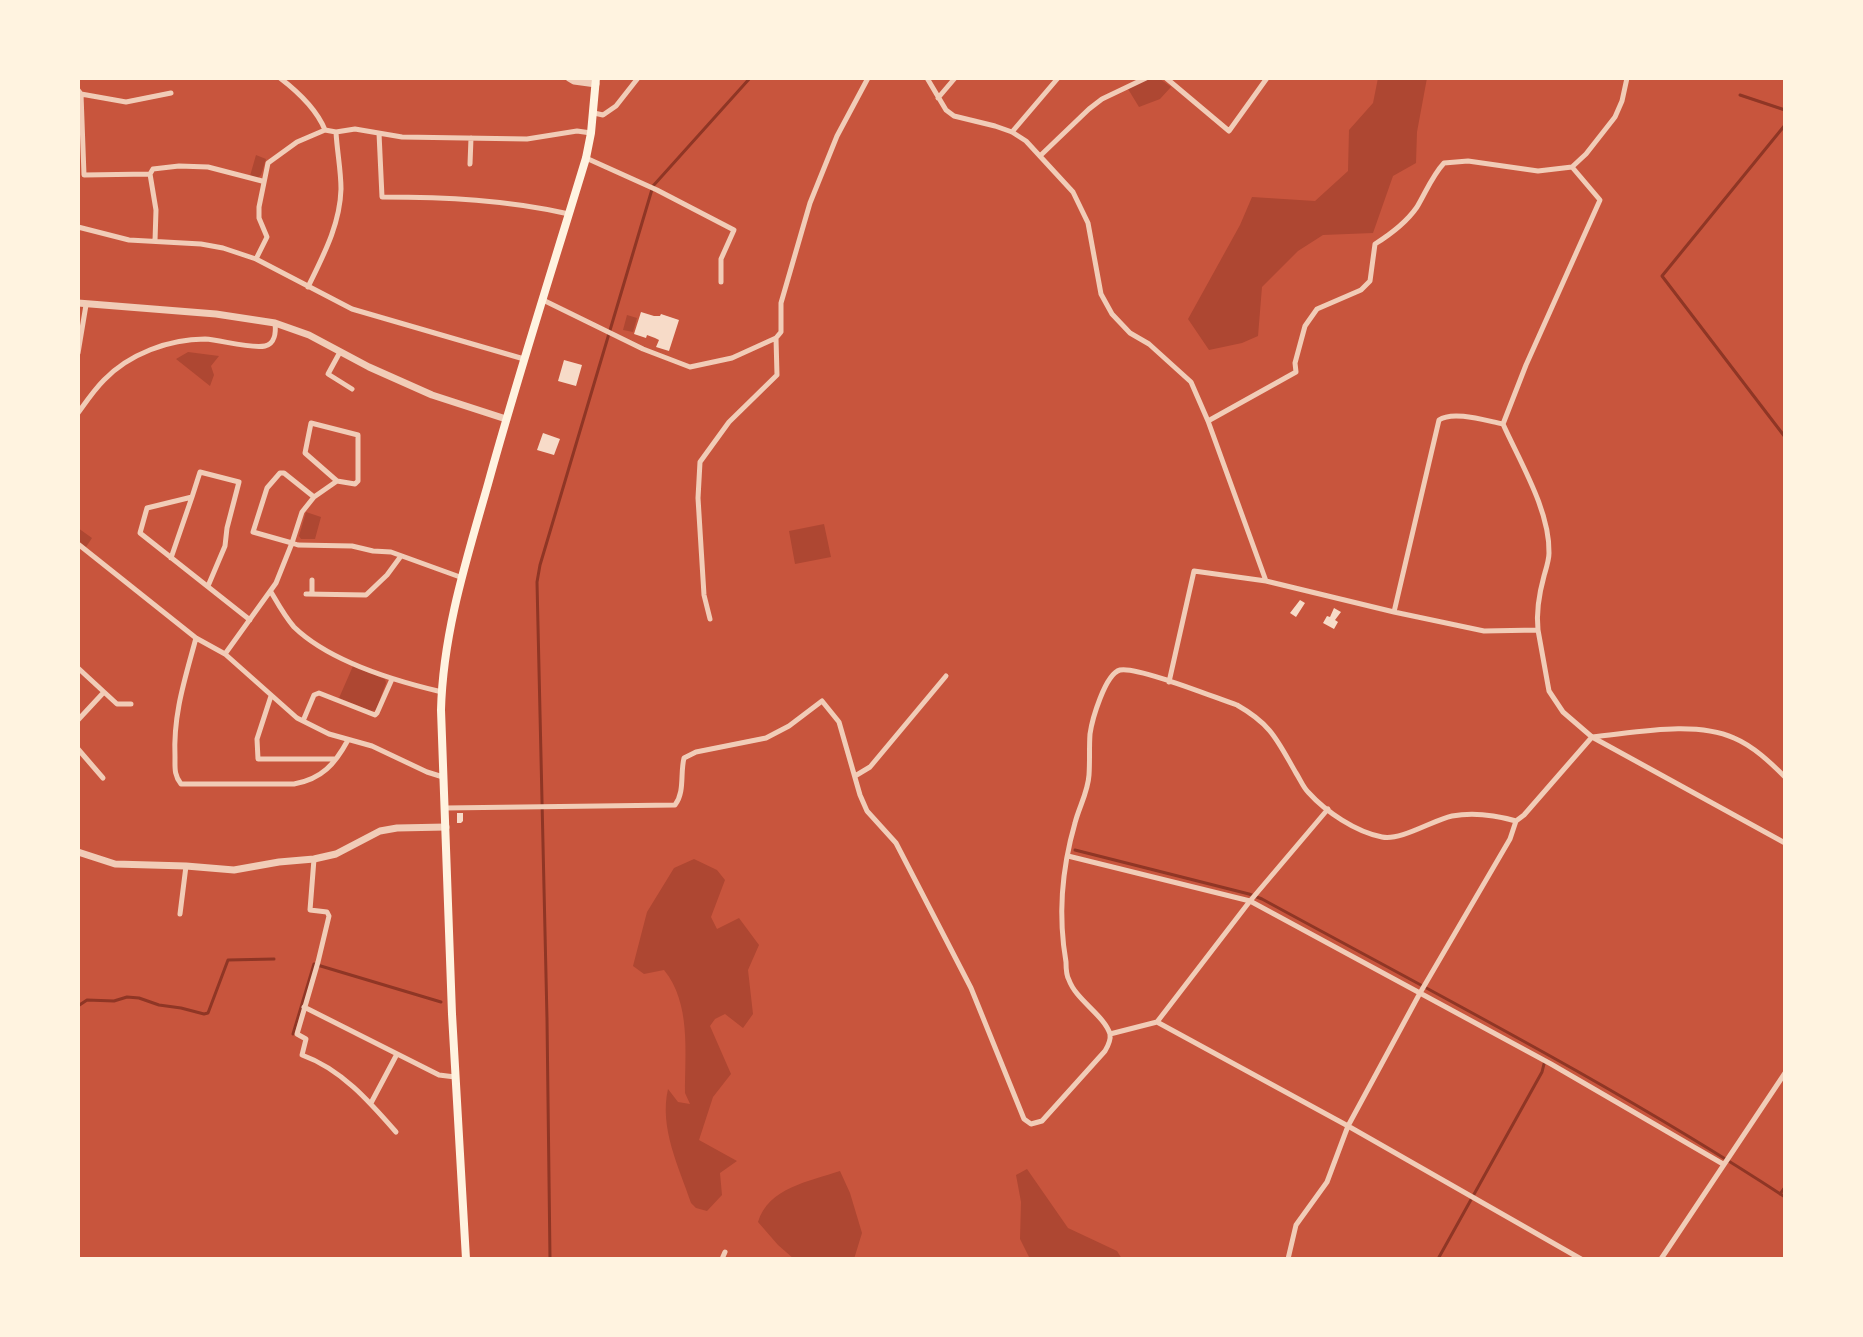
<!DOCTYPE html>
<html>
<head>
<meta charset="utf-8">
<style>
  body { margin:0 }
  #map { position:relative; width:1863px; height:1337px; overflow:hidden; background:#c8553d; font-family:Commissioner,sans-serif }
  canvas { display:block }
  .frame { position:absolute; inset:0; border:80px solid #fff3e0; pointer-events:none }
</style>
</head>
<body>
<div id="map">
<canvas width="1863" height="1337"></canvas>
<div class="frame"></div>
</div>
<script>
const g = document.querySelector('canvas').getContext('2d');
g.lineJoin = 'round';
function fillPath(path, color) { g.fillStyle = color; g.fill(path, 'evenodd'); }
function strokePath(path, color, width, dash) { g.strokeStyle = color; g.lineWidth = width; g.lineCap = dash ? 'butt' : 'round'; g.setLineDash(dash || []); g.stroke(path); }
fillPath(new Path2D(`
  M1378,78h49l-10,54 -1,31 -23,13 -20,57 -50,2 -25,16 -36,36 -4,49 -16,7 -33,7 -21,-31 52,-94 12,-28 63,4 33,-30 1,-41 24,-27z
  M1148,79h12l11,8 -11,12 -21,8 -11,-18z
  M256,155l10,4 -5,16 -3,3 -8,-2z
  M627,315l10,3 -4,14 -10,-2z
  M188,352l31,4 -8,10 3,9 -4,11 -34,-27z
  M306,512l15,5 -6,22h-14l-2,-3z
  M824,524l7,33 -36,7 -6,-33z
  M78,528l14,10 -6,9 -8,-6z
  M353,666l32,13 1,4 -10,27 -5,1 -32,-13z
  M694,859l23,11 8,10 -14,37 6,12 22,-11 20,27 -11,25 5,44 -10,14 -18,-14 -10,5 -5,7 21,48 -18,23 -14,43 38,21 -17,12 2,22 -15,16 -11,-3 -5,-5c-12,-36 -32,-75 -23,-114l10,13 12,2 -5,-11c0,-41 6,-90 -21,-123l-20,4 -11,-8 14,-54 27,-44z
  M1027,1169l41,59 49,23 5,8h-92l-10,-20 1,-37 -5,-27z
  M840,1171l10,22 12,40 -8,26h-60l-16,-14 -20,-23c10,-34 52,-41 82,-51z`), '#ae4732');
strokePath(new Path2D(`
  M1740,95l45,15
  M1785,125l-123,151 123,161
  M1075,850l174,44 13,5c176,96 355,188 523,298
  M78,1006l9,-6 27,1 13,-4 12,1 20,7 22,3 23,6 4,-1 20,-53 46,-1
  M293,1034l21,-70 127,38
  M1780,1194l5,-7
  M550,1259l-3,-240 -10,-437 3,-17 113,-379 97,-108
  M1438,1259l104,-187 3,-12`), '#8f3625', 3);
fillPath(new Path2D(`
  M641,312l13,4h6l1,-2 18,6 -10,31 -13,-4 3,-7 -4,-2 -8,-3 -1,3 -12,-4z
  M564,360l18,5 -6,21 -18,-5z
  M543,433l17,6 -6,16 -17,-5z
  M1300,600l5,3 -9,14 -6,-4z
  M1334,608l7,4 -6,8 3,2 -4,7 -11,-6 4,-7 3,1z
  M457,813h6v8l-2,2h-4z`), '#f7dbc8');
strokePath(new Path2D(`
  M280,78c17,13 37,32 45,52
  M927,78l19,32 8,6 41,10 17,6 14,9 47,51 15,31 13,71 11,20 18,19 19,11 42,38 17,39 58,160 128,31 90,19 54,-1 11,61 14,21 29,25c42,-4 102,-17 142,1 19,8 36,24 51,39
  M1166,78l63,53 38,-53
  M78,90l3,4 3,81 66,-1
  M81,94l45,8 45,-9
  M938,98l17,-20
  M594,113l9,2 13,-9 22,-28
  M1012,132l46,-54
  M379,133l3,64c63,0 126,3 187,17
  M1041,155l48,-46 13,-10 44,-21
  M586,158l71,32 77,40 -13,29v23
  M470,164l1,-26
  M78,227l51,13 72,4 22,4 33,11 96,50 172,50
  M155,241l1,-31 -6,-36 3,-5 26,-3 29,1 54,14
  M256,259l11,-22 -8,-19v-11l9,-44 29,-21 28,-12 11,2 19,-3 47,8 125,2 50,-8 14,2
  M308,287c15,-31 32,-62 33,-98 0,-19 -4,-38 -5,-57
  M543,300l100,49 47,18 42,-9 44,-20 5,-6v-29l29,-100 27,-67 31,-58
  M340,352l-12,22 24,15
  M78,353l8,-48
  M78,413c8,-11 16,-23 26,-33 25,-26 65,-41 101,-41 16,1 45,10 60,7 10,-2 11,-14 10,-23
  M1208,421l88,-49 -1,-9 10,-37 12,-17 44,-19 9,-9 5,-37c16,-10 31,-21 42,-37 9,-15 15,-31 27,-44l24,-2 70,10 34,-4 14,-13 29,-37 7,-16 5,-23
  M314,497l-12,15 -10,31 6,2 54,1 21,5 18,1 69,25
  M78,544l118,94 29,16 72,64 32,16 43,12 55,26 16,5
  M171,558l21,-61
  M208,586l17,-40 2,-18 12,-46 -39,-10 -8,25 -45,11 -7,25 110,87
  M271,592c7,12 14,25 23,35 35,34 101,54 148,65
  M306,594l60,1 21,-20 14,-19
  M312,594v-14
  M1394,612l45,-192c14,-10 48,1 64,4
  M710,619l-6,-24 -6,-97 2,-36 29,-40 48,-47 -1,-37
  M1538,630c-2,-19 1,-36 6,-54 2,-7 5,-16 5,-23 1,-42 -29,-91 -46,-129l23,-59 74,-165 -28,-33
  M196,638c-11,41 -23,76 -21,119 0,11 -1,18 6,27h113c28,-5 41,-20 54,-44
  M225,654l51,-71 16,-40 -39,-11 14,-44 13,-15h4l30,24 23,-16 18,3 3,-3v-46l-47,-12 -6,30 32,28
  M78,668l39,36h14
  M1169,682l25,-111 72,10
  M271,696l-14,43 1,20h77
  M78,720l26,-28
  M303,721l11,-26 5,-2 56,22 2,-2 15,-34
  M78,749l25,29
  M855,776l15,-9 76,-91
  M445,808l230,-3c10,-13 5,-31 9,-47l12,-6 70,-14 23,-12 33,-25 17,21 21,73 7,16 29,32 75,145 53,131 7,5 11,-3 63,-70c3,-5 6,-11 5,-17 -6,-19 -34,-34 -41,-54 -3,-5 -3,-12 -3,-18 -8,-46 -4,-94 9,-139 4,-16 13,-31 14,-48 1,-14 0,-27 1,-41 2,-14 15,-60 30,-64 17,-4 96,28 117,35 35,20 40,35 59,68 4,6 7,14 12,19 18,20 48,40 74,45 19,4 51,-17 70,-21 22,-4 43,-1 64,5l8,-6 68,-78 193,106
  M1068,856l182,45 301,163 172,100
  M314,859l-4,51 17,2 2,4 -11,46 -21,72 9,5 -4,16c39,14 67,46 94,77
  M180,914l6,-48
  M304,1007l135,68 16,2
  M1157,1022l93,-121 78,-92
  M1110,1034l47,-12 191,104 233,133
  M371,1103l26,-49
  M722,1259l3,-7
  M1288,1259l8,-34 31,-43 21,-56 72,-133 90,-154 6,-18
  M1661,1259l124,-186`), '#f1ccb7', 5);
strokePath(new Path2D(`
  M569,78l5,3 22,3
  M78,303l138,11 59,9 34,12 60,32 63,28 74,24
  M78,852l37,12 71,2 48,4 45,-8 35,-3 22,-5 44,-23 17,-3 49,-1`), '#f1ccb7', 7);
strokePath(new Path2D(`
  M466,1259l-14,-245 -11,-304c2,-78 26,-152 47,-226 30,-109 65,-217 98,-326l5,-25 5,-55`), '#fff3e0', 8);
</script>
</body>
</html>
